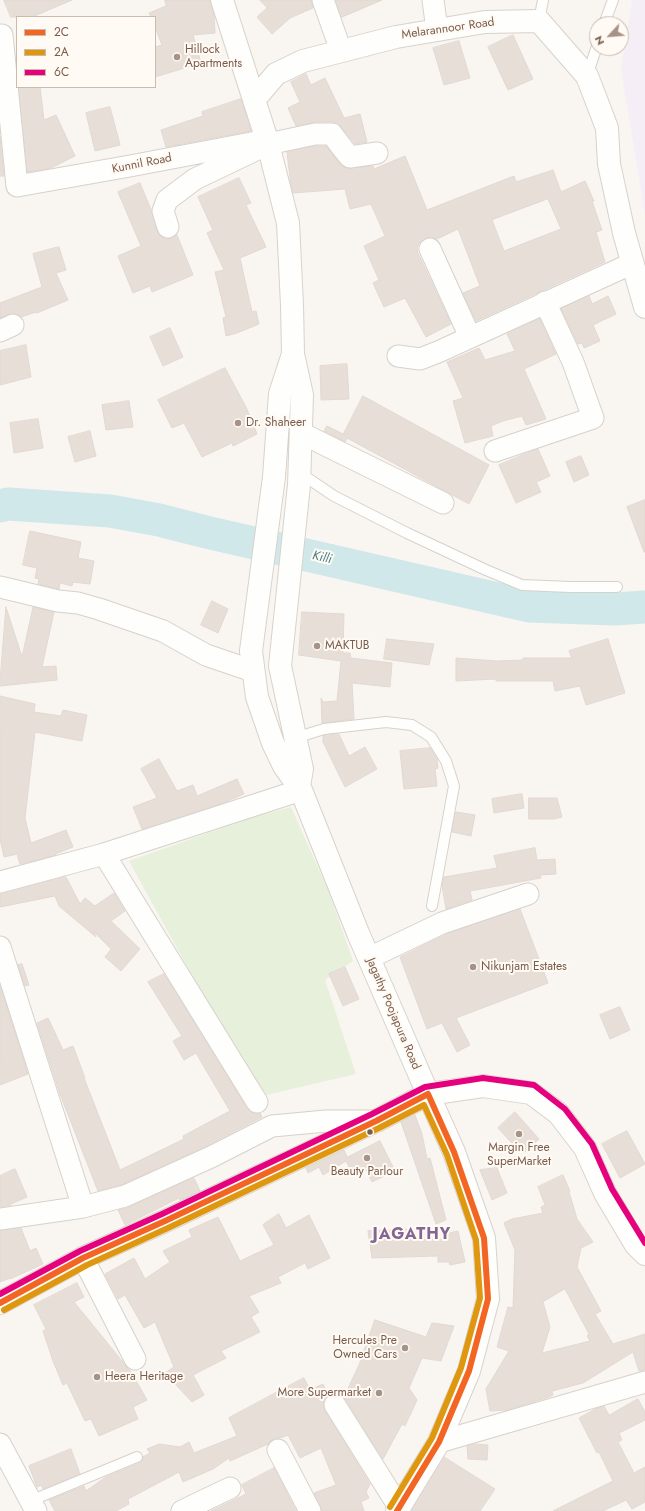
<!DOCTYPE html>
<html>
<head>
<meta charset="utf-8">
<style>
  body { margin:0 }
  #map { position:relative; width:645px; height:1511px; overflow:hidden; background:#f9f5f0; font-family:Jost,sans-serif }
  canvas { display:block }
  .legend { position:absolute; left:16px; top:16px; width:140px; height:72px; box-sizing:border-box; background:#fffaf3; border:1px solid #cabbb1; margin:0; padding:5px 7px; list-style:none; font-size:12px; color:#7a5c4d }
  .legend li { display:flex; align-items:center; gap:8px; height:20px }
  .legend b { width:20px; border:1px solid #cabbb1 }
  .north { position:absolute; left:589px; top:16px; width:40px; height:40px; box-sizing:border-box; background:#fffaf3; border:1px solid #cabbb1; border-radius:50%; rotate:244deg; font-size:11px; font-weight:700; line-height:16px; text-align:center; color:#7a5c4d }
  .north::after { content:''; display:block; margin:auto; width:14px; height:18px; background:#a69286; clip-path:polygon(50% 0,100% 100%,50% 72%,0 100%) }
</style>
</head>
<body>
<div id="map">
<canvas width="645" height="1511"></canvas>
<ul class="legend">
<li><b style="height:5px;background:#f26522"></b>2C</li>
<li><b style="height:5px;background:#de970f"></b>2A</li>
<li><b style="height:5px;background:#e5007d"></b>6C</li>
</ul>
<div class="north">N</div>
</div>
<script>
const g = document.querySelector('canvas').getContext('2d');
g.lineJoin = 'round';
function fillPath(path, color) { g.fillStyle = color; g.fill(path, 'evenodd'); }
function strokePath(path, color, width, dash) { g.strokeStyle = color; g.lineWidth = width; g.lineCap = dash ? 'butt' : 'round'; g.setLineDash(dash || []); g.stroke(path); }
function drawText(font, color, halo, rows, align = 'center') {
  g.font = font + ' Jost,sans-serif'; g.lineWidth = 4; g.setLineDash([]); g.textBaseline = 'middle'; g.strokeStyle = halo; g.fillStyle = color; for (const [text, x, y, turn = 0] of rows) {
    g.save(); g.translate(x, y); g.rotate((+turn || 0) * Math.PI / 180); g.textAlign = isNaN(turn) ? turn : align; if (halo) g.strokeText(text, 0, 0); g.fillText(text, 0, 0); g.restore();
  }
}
fillPath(new Path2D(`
  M632,0h13v215l-24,-146z`), '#f6eef6');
fillPath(new Path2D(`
  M291,807l38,85 24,69 -28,19 31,94 -90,21 -61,-96 -76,-138 124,-44z`), '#e7f0db');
strokePath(new Path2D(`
  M0,506l8,-2 102,7 49,9 47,12 323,74 86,3 30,-2`), '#d0e8ea', 33);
const building = new Path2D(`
  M4,0h68l-40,17h-21z
  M165,0h45l4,15 1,18 -22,2 8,28 -46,14v-30l7,-2 -7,-18v-10h-4l-2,-4 17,-7z
  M260,0h51l2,8 -23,10 -18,16 -15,-17 10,-9z
  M336,0h46l-40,17z
  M513,35l20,44 -25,11 -20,-43z
  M459,41l11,37 -26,7 -11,-37z
  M306,74l5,11 14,-7 19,40 16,-4 7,28 -12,2 -14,-17 -3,-4 -6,-1h-17l-19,4 -8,-18 12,-6 -9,-20z
  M19,87h21l4,33 12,-5 19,41 -24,12 -23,4z
  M241,99l10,32 -85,16 -5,-17 42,-14 -1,-4z
  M110,107l10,38 -25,6 -9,-38z
  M0,136l4,40h-4z
  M316,146h10l13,17 7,5 27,-2 1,3 31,-13 22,54 87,-34 2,6 37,-12 8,22 24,-11 9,20h-2l10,29 -6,2 9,30 -129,59 -13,-28 17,-7 -22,-57 -21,10 -5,-2 -7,1 -5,4 -3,6 1,3h-1l34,73 -25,13 -21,-39 -21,9 -11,-24 6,-3 -15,-34 21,-10 -14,-32 -21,5 -5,-20 -52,4 -3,-15 -3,-26zM548,199l13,30 -57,22 -12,-31z
  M239,178l12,25 -5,2 20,42 -26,11 12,54 4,-1 3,13 -22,9 -11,3 -3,-18 3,-1 -11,-45 9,-2 -17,-37 6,-3 -15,-33z
  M140,183l12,29 5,19 3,5 6,3 6,-1 5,-3 16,40 -41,17 -2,-6 -17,7 -15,-37 23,-10 -23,-54z
  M59,247l7,23 -10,3 12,27 -31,13 -1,-1 -15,5 -7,-4 -14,5v-15l42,-16 -9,-33z
  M589,296l3,8 16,-8 8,18 -23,11 7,16 -16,7 -2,-5 -4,1 -17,-35z
  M540,319l16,35 -32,15 22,50 -20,6 -4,-9 -19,5 -12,5 2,10 -28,7 -12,-42 10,-3 -16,-36 32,-14 6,12 30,-9 -8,-17z
  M170,328l13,29 -20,9 -13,-29z
  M26,345l5,32 -31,8v-34z
  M347,364l2,35 -28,1 -1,-34z
  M225,368l21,39 11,27 -24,12 -1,-3 -30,14 -18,-34 -12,5 -14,-28z
  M363,396l126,69 -20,39 -122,-66 -2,4 -21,-11 3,-5 16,8z
  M129,401l4,26 -27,3 -4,-25z
  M38,419l5,29 -29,5 -4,-30z
  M90,431l6,25 -21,6 -7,-25z
  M538,449l12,27 -14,6 5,10 -25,11 -17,-38z
  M581,456l8,19 -15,7 -8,-20z
  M645,500v52h-1l-17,-45z
  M30,531l51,11 -3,16 16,3 -4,23 -17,-2 -1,4 -12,-3 -1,6 -21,-5 1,-5 -4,-1 2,-10 -14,-3z
  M212,601l16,8 -10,24 -17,-8z
  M6,607l16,50 11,-50 21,5 -12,55 14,-1 1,14 -57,6z
  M302,612l42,2 -1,39h7l1,5 41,5 -2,24 -38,-4 2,36 -32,4 -1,-25 2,4 14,-1 4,-40 -42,-6z
  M387,639l47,5 -5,21 -45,-6z
  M608,639l17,54 -39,12 -6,-19 -25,5 -2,-10h-57v-2l-40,2v-23l41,3 26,-1v-2h49l-3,-7z
  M0,696l35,8 -1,8 27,4 2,-6 24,5 -5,26 -47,-9 -10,86 6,25 35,-13 7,17 -18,7 1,1 -36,9 -3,-10 -13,3 -4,-18z
  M339,734l10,22 16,-9 12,22 -32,18 -22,-45v-6z
  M430,748l7,11 1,9 -3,1 2,17 -33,3 -4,-38z
  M159,759l18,32 16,-6 4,11 40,-17 7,15 -21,9 -81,26 -9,-22 24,-9 -16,-29z
  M522,794l2,14 -30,5 -2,-14z
  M529,798h28l5,19 -8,2h-25z
  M456,812l19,3 -4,21 -19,-4z
  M535,848l2,12 18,-1 1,15 -16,1 1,3 -71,13 2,9 -26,9 -4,-23 2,-9 53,-9 -3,-12z
  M66,877l14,27 5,-6 10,8 19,-13 11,18 -14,10 29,28 -19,22 -16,-14 6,-8 -18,-18 3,6 -37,-31 -4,-10 -55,11v-13z
  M520,909l28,74 -92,35 14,27 -13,7 -15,-29 -15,6 -27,-72 47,-23z
  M22,964l7,21 -4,1 -7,-21z
  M345,967l14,32 -16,7 -14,-32z
  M164,974l83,134 5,5h8l2,4 -56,29 -85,39 -23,6 -38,-97 -23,-71 11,-5 15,32 10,-4 12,32h-1l36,92 64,-31 -1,-3 47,-25 -34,-58 -12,7 -11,-19 9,-5 -34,-54z
  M0,986l28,88 -28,11z
  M620,1007l10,23 -20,9 -10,-24z
  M515,1112l24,27 -14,13h-5l-22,-24z
  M415,1115l7,19 5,25 3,-1 16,62 -10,4 -35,-102z
  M627,1131l18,33 -25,14 -18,-34z
  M380,1141l15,30 -23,11 -6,-12 -12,6 -8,-15 -23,14 -4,-8 -11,6 -2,-5 38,-18 3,7z
  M497,1168l10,25 -15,7 -12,-30z
  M15,1169l12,28 -16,7v1l-11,2v-31z
  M563,1175l7,16 -1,1 8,27 16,23 -12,6 -4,19 24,44 -6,3 18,30 32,-10v36l-6,1 -6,-19 -50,31 -31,8 1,4 -4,2 -42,13 -17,1 -4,-22 23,-38 -12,-4 11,-40 5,1 2,-58 -11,-27 8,-4 31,-6 -2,-6 4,-2 -7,-18zM565,1289l24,45 -2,2 3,5 -48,12 8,-26 -7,-25z
  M194,1178l6,13 -20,9 -1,-2 -54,27 -7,-15 12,-3z
  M279,1214l7,14 23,-13 21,43 -22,11 -3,-6 -27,14 3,6 -32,13 10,16 -8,5 9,15 -39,19 5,7 -33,17 11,20 -12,7 -27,-29 9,-6 -19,-45 -11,6 -19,-33 -7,4 -13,-25 29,-16 11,21 25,-17 -7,-11 29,-14 -3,-7 29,-13 22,44 34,-16 -11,-20z
  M21,1228l9,23 6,-3 7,16 -33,15v-1l-10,4v-51z
  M411,1230v10l34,-1 -1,-5 14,-3 7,31 -15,3 -1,-3h-11v-6l-66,2 -4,-27z
  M77,1283l7,14 -10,5 57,70 16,28 -14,7 5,12 -39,17 -8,-17 -6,2 -18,-38 -4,2 -10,-24 -10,-30 3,-2 -12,-24z
  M375,1320l51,17 6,-14 22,3 -13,35 -19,-3 -13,30 8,12 -12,26 -3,-2 -19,35 -39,-62 15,-32z
  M304,1378l6,12 13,-6 5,11 -4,5 -1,5 2,6 45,73 -4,8 3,6 -8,4 3,9h-42l-8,-18 22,-8 -15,-37 -21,10 -12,-23 -8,3 -7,1 -5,5 -38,17 -1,-3 -16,11 -30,13 -4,-10 -51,27 1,5 -13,7h-61l-6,-11 35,-14 2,5 20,-14 34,-14 3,-6 7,-4 -3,-4 12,-5 21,3 9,-5 5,11 43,-17 -8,-18z
  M638,1399l7,13v8l-26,13 3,7 -4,2 16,31 11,-6v35l-13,7 -6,-9 -23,11h-50l60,-30 -14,-29 -2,1 -18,-35 18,-10 7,-2 5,9z
  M474,1444l14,1 -1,15 -19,-1 -1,-13z
  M71,1449l9,25 -37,15 -2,-4 -4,2 -8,-21z
  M444,1457l51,32 -15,22h-68z
  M274,1468l22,43h-85l35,-17 -4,-9z`);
fillPath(building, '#e6ded7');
strokePath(building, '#e2d8d2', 1);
const lane = new Path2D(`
  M539,21l4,-21
  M604,24l9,-24
  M587,76l10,-30
  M300,473l34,23 73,37 79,37 36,15 49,2h46
  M295,738l29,-9 62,-7 26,3 19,12 15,24 8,25 -22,120
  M30,1501l107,-44`);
const street = new Path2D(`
  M323,0l18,51
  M433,0l4,30
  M2,35l15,151 113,-20 137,-26
  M168,227l-5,-16 4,-11 28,-21 73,-35 47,-10h17c6,8 11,16 18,23l27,-4
  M430,249l40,88
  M0,331l13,-6
  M398,356l22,3 18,-7 195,-89
  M301,433l142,70
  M495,451l98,-33 -20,-56 -28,-60
  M0,587l58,14 20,2 21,6 64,22 43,24 47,16
  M104,854l153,248
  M0,882l104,-28 197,-64
  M0,947l83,260
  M369,958l73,-35 86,-29
  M0,1219l83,-12 42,-11 86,-39 61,-31 54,-5h50
  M83,1258l52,101
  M335,1405l64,102
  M439,1442l206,-60
  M0,1444l36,67
  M278,1450l32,61
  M182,1511l48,-23`);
const secondary = new Path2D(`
  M222,0l45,140 21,83 4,82 1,49 9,41 -3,90 -19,181 22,103 -3,17
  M254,100l22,-26 27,-13 93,-24 89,-15 54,-1 48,55 20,52 2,36 15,69 21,74
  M293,354l-13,40 -6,83 -23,174 6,46 16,46 11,23 17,24 57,143 70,161 26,58 30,86 4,61 -19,72 -30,71 -42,69
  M0,1303l83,-45 82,-37 211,-100 52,-27 55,-8 48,7 28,21 26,34 20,45 31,52 9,9`);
strokePath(lane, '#d7d1cb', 12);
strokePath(street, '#d7d1cb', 23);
strokePath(secondary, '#d9d2cb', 24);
strokePath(lane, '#fefefd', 10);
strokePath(street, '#fefefd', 21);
strokePath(secondary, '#fefefd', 22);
strokePath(new Path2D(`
  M0,1303l83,-45 82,-37 211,-100 52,-27 26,58 30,86 4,61 -19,72 -30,71 -42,69`), '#f26522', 6);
strokePath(new Path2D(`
  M4,1310l83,-45 81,-37 211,-100 45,-23 23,50 29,85 4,58 -19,70 -29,70 -42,69`), '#de970f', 6);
strokePath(new Path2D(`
  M0,1294l80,-43 82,-37 210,-100 53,-27 58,-9 51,7 31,24 27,35 20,45 33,54`), '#e5007d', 6);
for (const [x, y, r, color] of [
  [177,57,4,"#a69286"],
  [238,423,4,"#a69286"],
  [317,646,4,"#a69286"],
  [473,967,4,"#a69286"],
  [370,1132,3.5,"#7a5c4d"],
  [519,1134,4,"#a69286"],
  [367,1158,4,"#a69286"],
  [405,1348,4,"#a69286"],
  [97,1377,4,"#a69286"],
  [379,1393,4,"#a69286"]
]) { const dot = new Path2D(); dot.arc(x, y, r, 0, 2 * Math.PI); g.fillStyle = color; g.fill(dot); strokePath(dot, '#fffaf3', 1.5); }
drawText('12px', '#7a5c4d', '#fffaf3', [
  ["Melarannoor Road",448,29,-8],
  ["Kunnil Road",142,164,-11],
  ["Jagathy Poojapura Road",393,1014,67]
]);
drawText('12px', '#7a5c4d', '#fffaf3', [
  ["Hillock",185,50],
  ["Apartments",185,64],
  ["Dr. Shaheer",246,423],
  ["MAKTUB",325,646],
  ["Nikunjam Estates",481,967],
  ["Margin Free",519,1148,"center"],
  ["SuperMarket",519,1162,"center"],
  ["Beauty Parlour",367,1172,"center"],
  ["Hercules Pre",397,1341,"right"],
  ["Owned Cars",397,1355,"right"],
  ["Heera Heritage",105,1377],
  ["More Supermarket",371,1393,"right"]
], 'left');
drawText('italic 13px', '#437c86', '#fffaf3', [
  ["Killi",322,558,13]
]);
g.letterSpacing = '1px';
drawText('bold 16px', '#846695', '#fffaf3', [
  ["JAGATHY",412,1235]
]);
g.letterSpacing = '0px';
</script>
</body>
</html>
